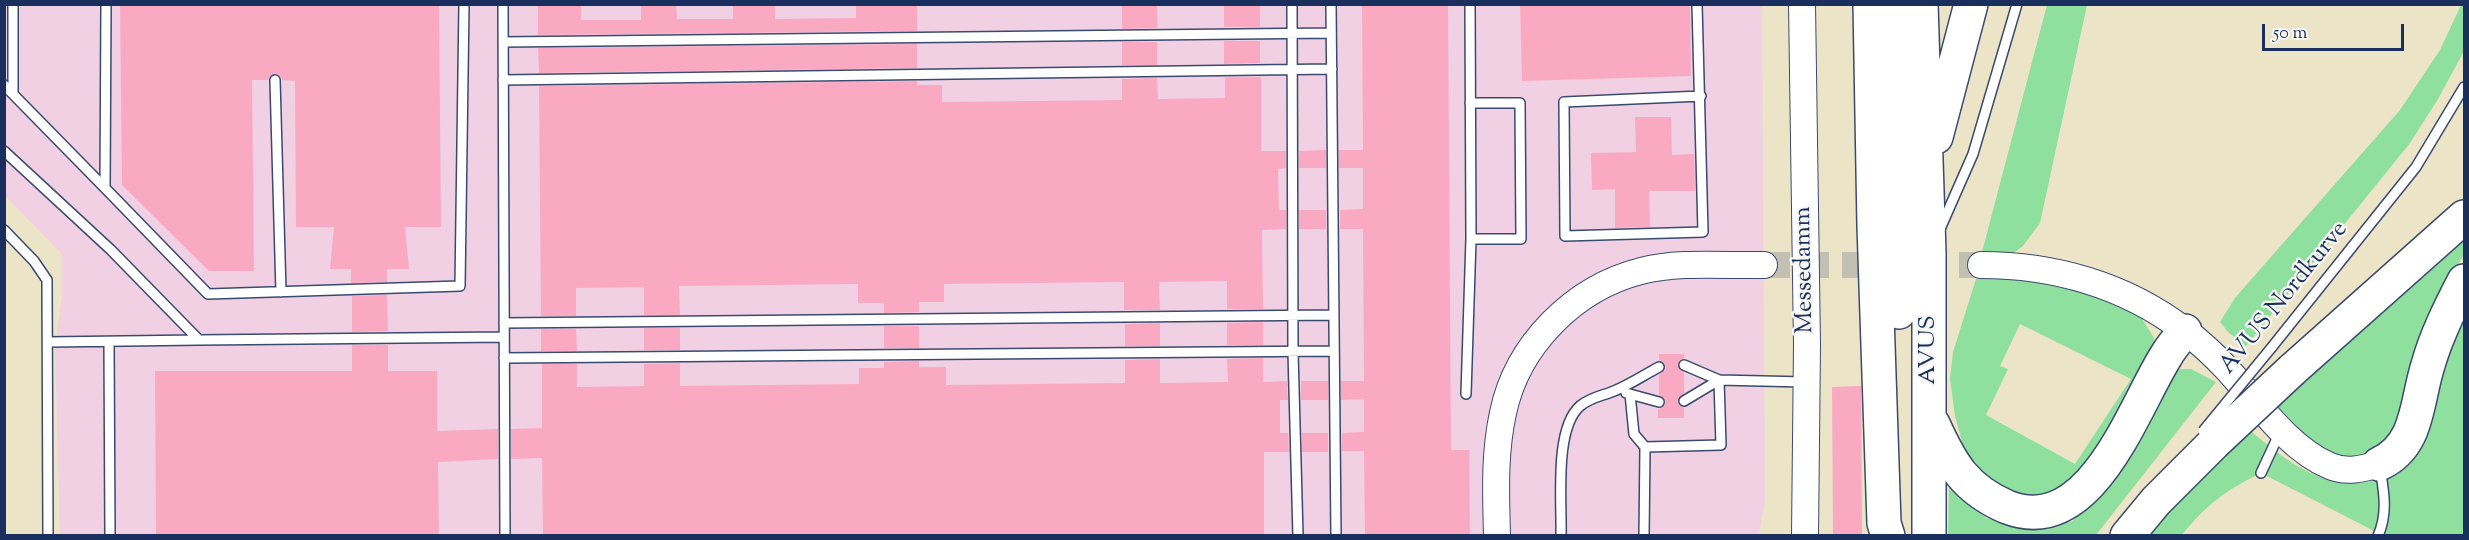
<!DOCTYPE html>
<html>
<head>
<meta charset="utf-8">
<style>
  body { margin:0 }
  #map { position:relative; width:2469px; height:540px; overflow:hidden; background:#ece4c7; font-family:"Sorts Mill Goudy",serif }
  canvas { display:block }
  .frame { position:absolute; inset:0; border:6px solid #1b2f5e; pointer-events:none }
  .scale { position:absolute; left:2262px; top:24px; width:142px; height:27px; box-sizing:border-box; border:3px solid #1b2f5e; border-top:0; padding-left:8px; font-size:18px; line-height:21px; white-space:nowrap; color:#1b2f5e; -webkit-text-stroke:4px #f6f6f2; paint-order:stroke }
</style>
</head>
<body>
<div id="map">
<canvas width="2469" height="540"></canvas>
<div class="frame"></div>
<div class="scale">50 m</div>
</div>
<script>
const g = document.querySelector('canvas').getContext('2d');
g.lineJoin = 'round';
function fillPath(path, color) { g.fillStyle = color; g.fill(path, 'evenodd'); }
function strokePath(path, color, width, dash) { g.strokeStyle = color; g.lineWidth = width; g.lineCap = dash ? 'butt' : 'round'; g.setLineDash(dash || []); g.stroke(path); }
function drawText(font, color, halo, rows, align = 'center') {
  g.font = font + ' "Sorts Mill Goudy",serif'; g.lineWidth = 4.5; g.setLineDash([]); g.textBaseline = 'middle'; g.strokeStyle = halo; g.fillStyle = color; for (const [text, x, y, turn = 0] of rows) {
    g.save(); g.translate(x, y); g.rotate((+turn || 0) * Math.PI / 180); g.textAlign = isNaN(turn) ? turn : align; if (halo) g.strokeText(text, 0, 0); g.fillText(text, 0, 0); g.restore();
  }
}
fillPath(new Path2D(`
  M4,5h1758l3,496 -6,34h-1699l-5,-186 7,-53v-42l-57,-58z`), '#f1d0e3');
fillPath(new Path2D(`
  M2047,5h40l-47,218 -17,23 -15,11 -26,-5z
  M2461,5h3v46l-26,48 -28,44 -164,203 -18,-14 -8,-10 15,-24 165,-188 40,-60z
  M2464,228v26l-19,34 -46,135c-48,67 -87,24 -129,-20z
  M1976,279h45l65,14 55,24 13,21 -2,27 -59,103 -31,24 -30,9 -45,-18 -22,-30 -10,-37 -5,-37 3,-27zM2020,324l111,55 -56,85 -89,-49 22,-46 -8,-3z
  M2464,304v231h-82l-121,-62c-35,17 -55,32 -79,62l-38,1 102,-109c30,25 67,58 110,56 13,-1 28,-6 41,-8l16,-21z
  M2179,369h12l25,13 -120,153 -148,1 1,-53 37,35 45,11 40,-7 25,-21 23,-32 49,-89z`), '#8fdf9e');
fillPath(new Path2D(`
  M120,4h319l2,223h-36l4,42h-22v13l-36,1v-14h-21l4,-42h-38l-1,-146 -13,-1 -2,-4 -5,-3 -4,2 -3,5h-16l2,191h-45l-87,-86z
  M538,4h43v16h60v-16h35l1,15h56v-15h42v15l81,-1v-14h61v27l-379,4z
  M1122,4h35v24l-35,1z
  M1224,4h36v23h-36z
  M1362,4h86l3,446h18l1,86h-105l-1,-85h-22v-18l22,-1v-33l-23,1v-19h23l-1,-152h-23v-19l23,-1v-41h-24v-18h24z
  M1520,4h170l1,72 -169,5z
  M1224,41h36v22l-36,1z
  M1122,42h35v23h-35z
  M917,44v24l-378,5 -1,-25z
  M1225,77h36v74h25v17l-8,1 1,41h7v19l-24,1 1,79h-36v-28l-68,1 1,28h-36v-28l-180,2v18h-25v10l-35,1v-10h-26v-19l-179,2 1,29h-36v-28l-68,1v28h-35l-2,-230 378,-5v4h25v17l180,-2v-21l35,-1 1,21 67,-1z
  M1635,117h36l1,38 22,-1 1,37h-46l1,36 -35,1v-39l-23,1 -1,-37 45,-1z
  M1326,150v18h-27v-17z
  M1299,210h27v19h-27z
  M387,295l1,36 -36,1v-36z
  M1263,322v23h-36v-22z
  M1160,323v23h-35v-22z
  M884,326h35v22h-35z
  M644,328h36v22h-36z
  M541,329h35l1,22h-36z
  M352,345h36v26h49v60l61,-2v30l-60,3 1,74h-283l-1,-165h197z
  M1659,354h25v4l-4,2 -3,5 7,7v21l-7,8 2,4 5,3v10h-26v-9l6,-3 2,-5 -7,-6v-20l5,-4 2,-4 -3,-5 -4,-2z
  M1263,358v24l24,-1 1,19h-8v33h8l1,19h-25v84h-721l-1,-78 -31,1v-30l31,-1v-64h35v23l67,-1v-22l36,-1v23l179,-2v-16h25v-6l35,-1v6h27v18l179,-2v-23l35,-1v24l68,-1 -1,-23z
  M1301,381h27v19h-27z
  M1861,386l1,150h-29l-1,-149z
  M1302,433h26v19h-26z`), '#f9aac2');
strokePath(new Path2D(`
  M1764,265h217`), '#c2c0b2', 26, [26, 13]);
const service = new Path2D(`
  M503,4l2,532
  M1292,4l1,348 5,184
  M1331,4l5,532
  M1697,4l6,228 -138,4 -1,-134 137,-6
  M503,42l828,-9
  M275,80l6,212
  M503,80l829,-11
  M4,85l101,103 1,-184
  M13,94v-90
  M1470,103h50l1,136h-50
  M4,151l107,99 88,90 305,-3
  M105,188l103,106 252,-8 4,-282
  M1940,229l33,-75 44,-150
  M4,230l30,31 13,19 1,256
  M504,323l829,-8
  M49,342l150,-2
  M109,342l1,194
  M2272,347l144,-180 48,-80
  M504,358l829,-7
  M1684,365l35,15 86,2
  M1626,393l33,9
  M1466,394l5,-155 -1,-235
  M1630,394l4,40 11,13
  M1684,401l35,-21
  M2261,473l19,-41
  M1561,536c1,-35 -7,-107 19,-130 11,-9 22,-10 34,-15 15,-6 30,-16 45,-24
  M1644,536l1,-89 76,-2 -2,-65
  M2378,536c10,-23 6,-44 2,-68`);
const secondary = new Path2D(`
  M1802,4l5,341 -2,191
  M1981,265c73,0 144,20 203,65 16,12 31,26 44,40 29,32 61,79 102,96 16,7 33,3 49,-2
  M1497,536c-1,-42 -3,-82 6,-123 14,-68 71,-125 138,-142 39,-10 83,-5 123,-6`);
const motorway = new Path2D(`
  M1870,4l4,222 10,297 4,13
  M1895,4l4,308
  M1921,4l8,249v283
  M1936,137l35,-133
  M2292,370l172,-153
  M1933,424c18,40 32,65 74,83 84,33 126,-99 159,-151 5,-9 12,-17 19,-25
  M2379,464c40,-18 37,-62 49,-99 8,-29 22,-57 36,-84
  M2127,536l29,-35 58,-58`);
strokePath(service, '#3a4a6e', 12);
strokePath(secondary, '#3a4a6e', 28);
strokePath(motorway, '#3a4a6e', 36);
strokePath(service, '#fff', 9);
strokePath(secondary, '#fff', 26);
strokePath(motorway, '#fff', 33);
const serviceBridge = new Path2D(`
  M2203,431l69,-84`);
const motorwayBridge = new Path2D(`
  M2214,443l78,-73`);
strokePath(serviceBridge, '#3a4a6e', 12, []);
strokePath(motorwayBridge, '#3a4a6e', 36, []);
strokePath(serviceBridge, '#fff', 9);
strokePath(motorwayBridge, '#fff', 33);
drawText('24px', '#1b2f5e', '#f6f6f2', [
  ["Messedamm",1806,270,-91],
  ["AVUS Nordkurve",2285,299,-51],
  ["AVUS",1930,350,-90]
]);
</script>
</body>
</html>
